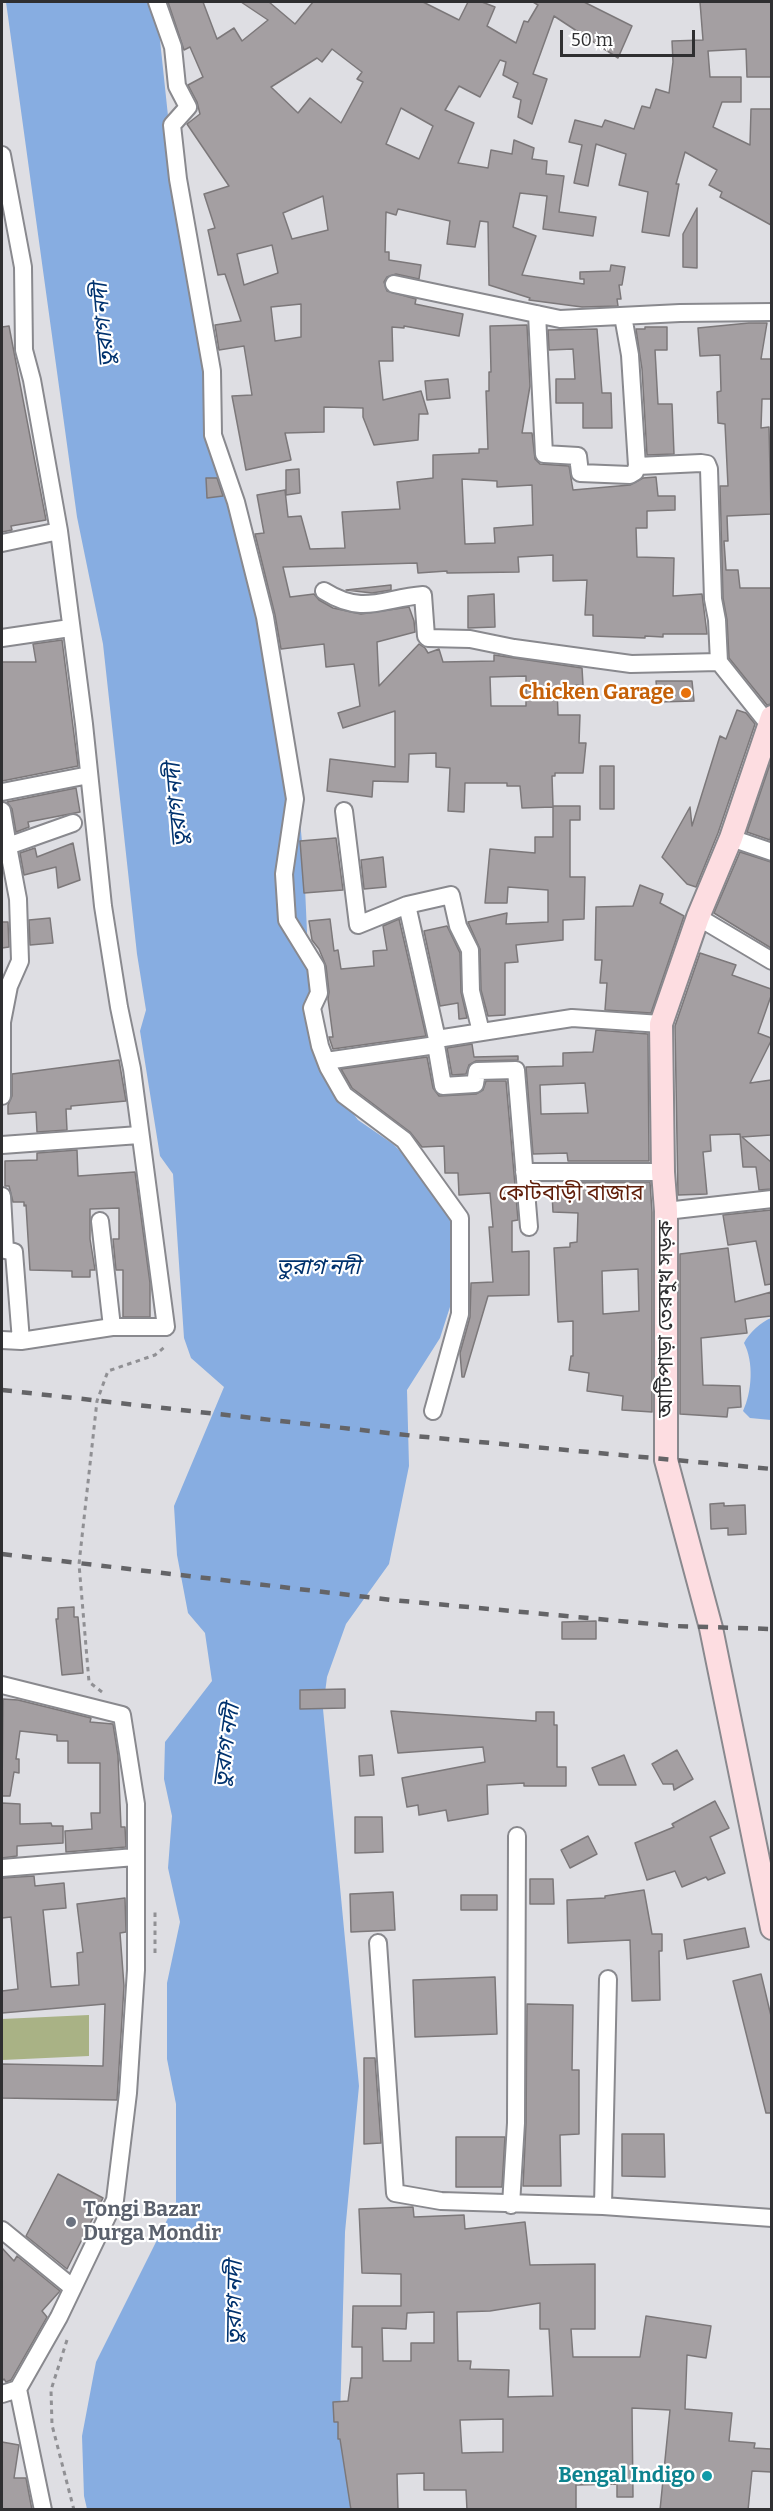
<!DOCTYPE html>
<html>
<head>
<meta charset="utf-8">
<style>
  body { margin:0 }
  #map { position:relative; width:773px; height:2511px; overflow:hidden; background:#dedee3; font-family:Bitter,serif }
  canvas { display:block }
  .frame { position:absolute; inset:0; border:3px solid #2f2f31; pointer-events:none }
  .scale { position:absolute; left:560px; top:30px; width:135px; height:27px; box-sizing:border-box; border:3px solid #2f2f31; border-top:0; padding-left:8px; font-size:18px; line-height:21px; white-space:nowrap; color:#2f2f31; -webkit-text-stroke:4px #fff; paint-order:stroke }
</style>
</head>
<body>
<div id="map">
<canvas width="773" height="2511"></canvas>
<div class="frame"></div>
<div class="scale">50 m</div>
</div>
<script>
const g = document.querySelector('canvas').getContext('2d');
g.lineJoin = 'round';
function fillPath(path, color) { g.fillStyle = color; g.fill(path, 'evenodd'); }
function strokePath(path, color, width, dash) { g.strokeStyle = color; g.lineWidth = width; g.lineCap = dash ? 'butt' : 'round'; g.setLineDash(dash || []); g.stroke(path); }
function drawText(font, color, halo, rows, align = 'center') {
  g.font = font + ' Bitter,"Noto Sans Bengali",serif'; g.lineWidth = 4.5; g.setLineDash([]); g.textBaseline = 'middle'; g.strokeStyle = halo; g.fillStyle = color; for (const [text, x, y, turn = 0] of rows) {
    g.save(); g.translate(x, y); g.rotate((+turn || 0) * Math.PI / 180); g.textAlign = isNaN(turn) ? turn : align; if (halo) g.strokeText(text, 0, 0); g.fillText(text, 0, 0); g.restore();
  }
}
fillPath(new Path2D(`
  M89,2015v41l-87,4v-41z`), '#a9b285');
fillPath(new Path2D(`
  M6,2h150l14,133 54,317 69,289 11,124 5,112 6,58 18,51 25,34 35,24 60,59 15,48 -28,87 -33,52 2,76 -20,98 -43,60 -19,53 -4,32 36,377 -14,146 -5,188 13,89h-266l-3,-13 -2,-60 14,-74 80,-160v-98l-9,-45v-76l13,-61 -12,-54 4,-52 -8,-37 1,-37 47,-61 -7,-48 -17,-20 -11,-58 -3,-49 50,-119 -33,-29 -7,-20 -11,-164 -13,-18 -20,-125 6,-21 -9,-56 -34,-310 -26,-127z
  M771,1318h1l-1,102 -21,-2 -7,-7c9,-19 11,-49 1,-68 5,-10 17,-21 27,-25z`), '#87ade1');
const building = new Path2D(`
  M168,2h35l14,37 17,-11 8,13 26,-21 -27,-18h28l26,22 18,-22h110l36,18 9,-18h14l13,5 -8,19 29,17 8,-22 4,1 10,-17 -5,-3h51l48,24 -14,32 -64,-42 -21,58 14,5 -15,45 -14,-7 3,-17 -8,-3 5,-14 -15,-8 3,-13 -6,-2 -20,37 -21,-11 -14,24 29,13 -16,40 30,5 3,-18 21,4 2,-14 20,8 -2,11 15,2 -1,13 18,2 -5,36 37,5 -3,19 -50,-7 4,-33 -27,-3 -7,34 23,9 -14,39 62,9v-5h-4v-7l30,-1 1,-6 14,2 -3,18h-3l2,14h-4l1,7 -36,1 -53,-7 1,-2 -41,-13 -1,-63 -8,-1 -5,26 -28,-3 3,-23 -52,-12 -2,6 -10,-3 -1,40h4v8l32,5 -2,14 -23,-5 -9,3 -3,5 3,9 29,8 -1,5 48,10 -4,22 -55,-10v2l-12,-1 1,34h-14l4,39 38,-9 7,23h-9l-1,26 -44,5 -11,-28v-9l-39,-1v25l-39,1 6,27 -45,10 -14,-74 20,-1 -8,-49 -25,4 -4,-25 26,-4 -16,-47 -7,1 -10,-45 7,-2 -11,-34 25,-8 -42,-62 13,-10 -3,-12 -9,-17 15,-8 -13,-30 -6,3zM332,49l30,23 -5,7 6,3 -22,41 -31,-25 -12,15 -27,-26 46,-29 5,4zM401,108l32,18 -14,33 -33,-15zM323,196l5,34 -36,9 -9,-26zM272,245l6,28 -34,12 -7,-31zM301,304v33l-26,4 -4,-34z
  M700,2h71v75h-24l-1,-28 -38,2 2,26h31v25h-19l-9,25 37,18 1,-36h20v116l-51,-28 2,-5 -13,-7 8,-15 -32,-18 -9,32h3l-10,52 -27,-4 6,-40 -29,-7 7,-31 -30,-10 -8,42 -14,-3 8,-38 -13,-3 6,-22 27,7 3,-7 29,9 8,-23 8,2 6,-19 13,4 4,-31 -1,-21 31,-1z
  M697,208v60l-14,-1v-33z
  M749,323h18l-6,36h10v40h-9l-1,29 8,-1 2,87 -44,2 1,25h-4l2,29h12l2,18h31v116l-4,1 -38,-47 -2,-38 -4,-22 -3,-112h8l-3,-62 -7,-1 -1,-31 4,-1 -1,-36 -20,1 -2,-28z
  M527,325l3,61 -8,47h10l3,26 5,5 29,2 4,24 57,-5 13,-7 13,-1 2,19h17v14l-28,1v17h-11l1,29 37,1 -1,38 29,-2 5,40h-44v3l-18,-1v2l-52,-2v-21h-8l2,-35 -34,1v-26l-35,2 1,15 -72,1v-2l-29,2 -1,-10 -134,4 7,30 24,-3 5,6 14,8 28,6 48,-7 5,14 1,11 -38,10 2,44 40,-42 6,4 3,5 11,-4 4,13 51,-1v-6l88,13 1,17 -26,1 1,29h22l-1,28h7l-3,30h-28v3h-3l1,30h27v14h-10v57h15l-1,42 -21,1v20l-47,5 2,17 -13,1v52l-17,1 -7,-26 -1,-41 -12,-27 39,-9 -1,11 42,-2v-32l-40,-3 -1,16h-22l5,-54 45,4v-16h18v-30l-31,1 -2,-22h-13v-3h-42l-1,29 -16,-1 2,-43 -14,-1v-14l-27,1 -1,28 -35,-1 -1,16 -45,-6 3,-32 65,8v-56l-52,17 -5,-15 22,-7 -6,-42 -28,3 -2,-23 -43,5 -6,-34 -20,-81 9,-1 -7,-38 28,-5 3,27 13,-1 9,33 35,-1 -3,-36 58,-3 -3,-27 36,-4v-23l46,-2v-4h9l-2,-58h3v-19h2l-1,-46zM462,479l35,2v6l35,-2 1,40 -39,3 1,15 -30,1zM526,676v30h-35l-1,-29z
  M9,326l37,194 -35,6 1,4 -10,2v-205z
  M645,327h22v23h-12l3,54h14l2,50 -27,1 -5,-86 -6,-40h9z
  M597,329l5,64h9l1,35h-29v-25h-27v-24h19l-2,-30 -24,1 -1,-20z
  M448,379l2,19 -23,2 -2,-19z
  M299,469l1,24 -14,2v-25z
  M206,478h11l6,18 -16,2z
  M391,585v5l-19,3 -26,-3z
  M494,594l1,33 -27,1v-32z
  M62,640l16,126 -76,15v-119h34l-3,-18z
  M656,681h36l2,20 -36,1z
  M737,710l9,3 9,11 -37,109 -22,54 -9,-3 -25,-27 28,-50 2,19 28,-90 6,3z
  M771,761v74l-1,5 -23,-8z
  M600,766h14v43h-14z
  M76,788l4,24 -52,10 1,5 -13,5 -4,-23 -5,-7z
  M336,838l7,52 -39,3 -4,-52z
  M73,843l7,37 -22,8 -2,-21 -32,8 -4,-22 15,-5 2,9z
  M740,852l31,10v86l-57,-35z
  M383,857l3,30 -22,2 -3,-29z
  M640,885l23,9 -3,9 24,13 -33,97 -46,-3 2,-27h-7l2,-23h-7l1,-53 37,-1z
  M50,918l3,25 -23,2 -1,-25z
  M330,919l4,32 4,-1 3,19 33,-3 -1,-15 14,-1 -4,-24 16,-7 27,117 -93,13 -4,-12h4l-5,-38 1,-7 -3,-26 -7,-17 -7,-9 -3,-19z
  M2,922h6l1,25 -7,1z
  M447,926l13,27 1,39 6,26 -8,1 -1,-16 -18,3 -16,-75z
  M700,953l36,12 -4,10 39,14v7l-13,37 13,5v3l-21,42 21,-3v55l-29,2 29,25v27l-12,1 -3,-23h-13l-3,-33 -30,1 1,16 -8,1 4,42 -29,1 -3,-169z
  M596,1030l52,4 1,127h-81l-1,-8 -34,1 -7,-87 37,-1v-13l30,-1zM585,1083l3,30 -47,1 -1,-29z
  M472,1044l2,13 44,-1v4l-42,1 -7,4 -3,9 -14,1 -5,-27z
  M427,1057l6,31 6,8 37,-2 7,-4 3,-9h20l12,139 -6,1v31l17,-1v44l-41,1 -24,81h-2l-2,-24 10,-36 1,-34 22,-1 -4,-55h4l-3,-34 -31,2 -1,-22h-13l-1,-27 -22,1 -12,-15 -58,-44 -11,-19z
  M119,1060l7,41 -55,5v3h-5l1,21 -30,2 -1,-20 -28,2v-9l4,-9v-22z
  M77,1150l1,26 57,-4 15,111v34h-27v-47h-7l-3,-31h6v-31l-29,1v30l5,31h-5v7h-18v-6l-42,-1 -4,-65 -2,1v-4h-11l-4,-16h-4v-25l32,-1v-7z
  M569,1182h81l2,30v200l-30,-2 1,-14 -36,-5 2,-18 -20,-3 2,-14h2v-35l-15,1 -4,-74 16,-1v-4l7,-1 1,-29 -25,-1 -1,-19 18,-1zM638,1269l1,42 -36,3 -1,-43z
  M771,1210v74l-6,1 -9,-44 -28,4 -5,-30z
  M728,1248l7,54 36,-10v24l-26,3 2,14 -46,5 2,47 37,1 1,21 -13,1 -1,9 -47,-3v-160z
  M724,1503v3l21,-1 1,29 -18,1v-7l-17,1 -1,-25z
  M74,1607v10h4l5,56 -21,2 -6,-56h2v-11z
  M596,1621v18h-34v-17z
  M345,1689v19l-45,1v-19z
  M3,1699l15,1 73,18 -1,4 23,2 5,32 3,71h4l1,20 -60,5 -1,-21 27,-2 -1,-16h9v-50h-32v-22h-11v-6l-37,-4 -4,28h3v14l-5,-1 -4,24h-8z
  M391,1711l145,10v-9h18v13h3v42h9v19h-42v-3l-37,2 1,29 -40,7 -2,-11 -27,5 -1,-10 -11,2 -5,-29 83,-16 -2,-15 -85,6z
  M677,1750l16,29 -19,11 -1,-6h-10l-11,-20z
  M372,1755l2,20 -14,1 -1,-20z
  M624,1755l12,30h-37l-7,-17z
  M715,1801l14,27 -19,9 15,36 -17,7 -2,-3 -24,10 -7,-16 -28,9 -12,-37 39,-16 -2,-3z
  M2,1803l18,1v20l31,-1 1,3h11v17l-46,3v10l-15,2z
  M355,1817h27l1,35 -28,1z
  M588,1836l9,18 -27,14 -9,-18z
  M34,1876l1,10 29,-3 2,25 -23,2 8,77 28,-2 -2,-32 6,-1 -6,-48 48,-6 1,34 -6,1 4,53 -7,114 -115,-2v-34l101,2 2,-62 -103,9v-22l16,-2 -7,-72 -9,1v-40z
  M530,1879h23l1,25h-24z
  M644,1890l8,44h10v17h-3l1,49 -28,1 -2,-61 -62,3 -1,-43 38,-2v-2z
  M393,1892l2,38 -44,2 -1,-38z
  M461,1895h36v15h-36z
  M745,1928l4,19 -62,12 -3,-19z
  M761,1974l10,42v97h-5l-33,-132z
  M495,1977l2,57 -82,3 -2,-57z
  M527,2004l46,1 -1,65h7v64l-19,1 1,51h-38l3,-63z
  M364,2058h11l6,85 -17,1z
  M622,2134h42l1,43 -43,-1z
  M456,2137h49l-3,50h-46z
  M58,2174l45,24 -36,71 -41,-33z
  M413,2207l1,10 50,-2 1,14 60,-7 5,43 65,-1v65h-24l2,28h67l6,-41 65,10 -5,32 -19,-3 -2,54 47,4 -3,28 26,2 -1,5 17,1v23l-19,-1 -4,39h-88l10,-100 -38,-2 1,89h-16v-13l-41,1v25h-109l-1,-20h-42v-17l-27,1 1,36h-47l-11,-71h-2v-17h-4l-1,-20 15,-1 3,-23h11v-31h-10l1,-41h48v-32l-39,-1 -3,-64zM540,2303v26h9l4,67 -45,1 1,-27 -39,-1 1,-8h-13l-1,-49 33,-1zM434,2312v31h-23v18h-28l-1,-33 24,1 1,-16zM503,2419v33l-41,1 -2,-33z
  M2,2248l12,13 3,-5 43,35 -18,20 5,6 -36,63 -5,2 -2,-3 -2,2z
  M2,2442l17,3 -5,33h12l6,32h-30z`);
fillPath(building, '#a49fa2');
strokePath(building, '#7c787a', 1.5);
const minor = new Path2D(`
  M157,2l16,45 4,39 11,21 -16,18 6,54 34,192 1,64 23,67 29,115 30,182 -11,75 3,46 29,47 3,26 -7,15 8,38 8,21 16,28 60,45 56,78v96l-27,97
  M2,155l21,112 1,83 8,30 27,151 25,193 19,182 16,101 13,62 34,258h-54l-91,14 -19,-1
  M394,284l166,35 120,-6 92,-1
  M537,314l7,140 34,2 2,17 50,2 5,-3 2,-6
  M623,316l7,39 7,111 64,-3 6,1 2,5 4,130 4,21 2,42
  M2,543l57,-12
  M324,591c40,25 59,7 99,4l3,41 2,2 42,1 44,9 117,16 88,-2 51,64
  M2,638l68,-10
  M2,792l87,-17
  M2,811l6,35 65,-23
  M344,811l14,114 49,-20 30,134
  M731,838l41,14
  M407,905l44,-10 7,31 12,24 1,41 10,41
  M698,917l74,44
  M436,1045l7,41 32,-2 2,-13 39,-1 13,157
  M326,1061l110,-16 1,-6 135,-21 89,6
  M2,1096v-74l7,-36 11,-25 -2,-62 -10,-53
  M2,1145l137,-10
  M524,1172h139
  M2,1196l3,54 9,2 7,89
  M666,1211l106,-12
  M100,1221l12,106
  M2,1685l120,30 14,89v166l-8,123 -13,107 -56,117 -41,72 25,121
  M2,1868l133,-11
  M378,1943l17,250 46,8 162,5 169,12
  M511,2205l5,-82 1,-287
  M603,2206l5,-227
  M2,2230l71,58
  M2,2394l16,-5`);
const secondary = new Path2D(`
  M772,717l-41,121 -33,79 -37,107 2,148 3,39v249l45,168 61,300`);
strokePath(minor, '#89898e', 20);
strokePath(secondary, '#89898e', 26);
strokePath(new Path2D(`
  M102,1692l-13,-10 -10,-118 18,-163 11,-30 47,-16 12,-10
  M155,1953v-44
  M67,2340l-16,50 1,35 22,85`), '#909094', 3, [4.5, 4.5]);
strokePath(minor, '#fff', 16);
strokePath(secondary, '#fddde1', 22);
strokePath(new Path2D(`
  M2,1390l413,46 357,33
  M2,1554l390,46 282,26 98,3`), '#646467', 4.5, [10, 10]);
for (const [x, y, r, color] of [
  [686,693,6,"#e8710a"],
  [71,2222,6,"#6b7280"],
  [707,2476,6,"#0f9aa8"]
]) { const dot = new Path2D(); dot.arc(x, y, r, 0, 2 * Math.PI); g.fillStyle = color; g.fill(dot); strokePath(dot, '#fff', 2); }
drawText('bold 21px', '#c56008', '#fff', [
  ["Chicken Garage",674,693]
], 'right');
drawText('21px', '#2f2f31', '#fff', [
  ["আটিপাড়া তেরমুখ সড়ক",666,1319,-90]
]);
drawText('bold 21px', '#5b616d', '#fff', [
  ["Tongi Bazar",83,2210],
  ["Durga Mondir",83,2234]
], 'left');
drawText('bold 21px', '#0d838f', '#fff', [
  ["Bengal Indigo",695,2476]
], 'right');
drawText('italic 22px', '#00326e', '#fff', [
  ["তুরাগ নদী",104,325,-95],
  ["তুরাগ নদী",177,805,-95],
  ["তুরাগ নদী",318,1268],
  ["তুরাগ নদী",227,1746,-82],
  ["তুরাগ নদী",235,2303,-89]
]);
drawText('22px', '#601e0a', '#fff', [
  ["কোটবাড়ী বাজার",571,1194]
]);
</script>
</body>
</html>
